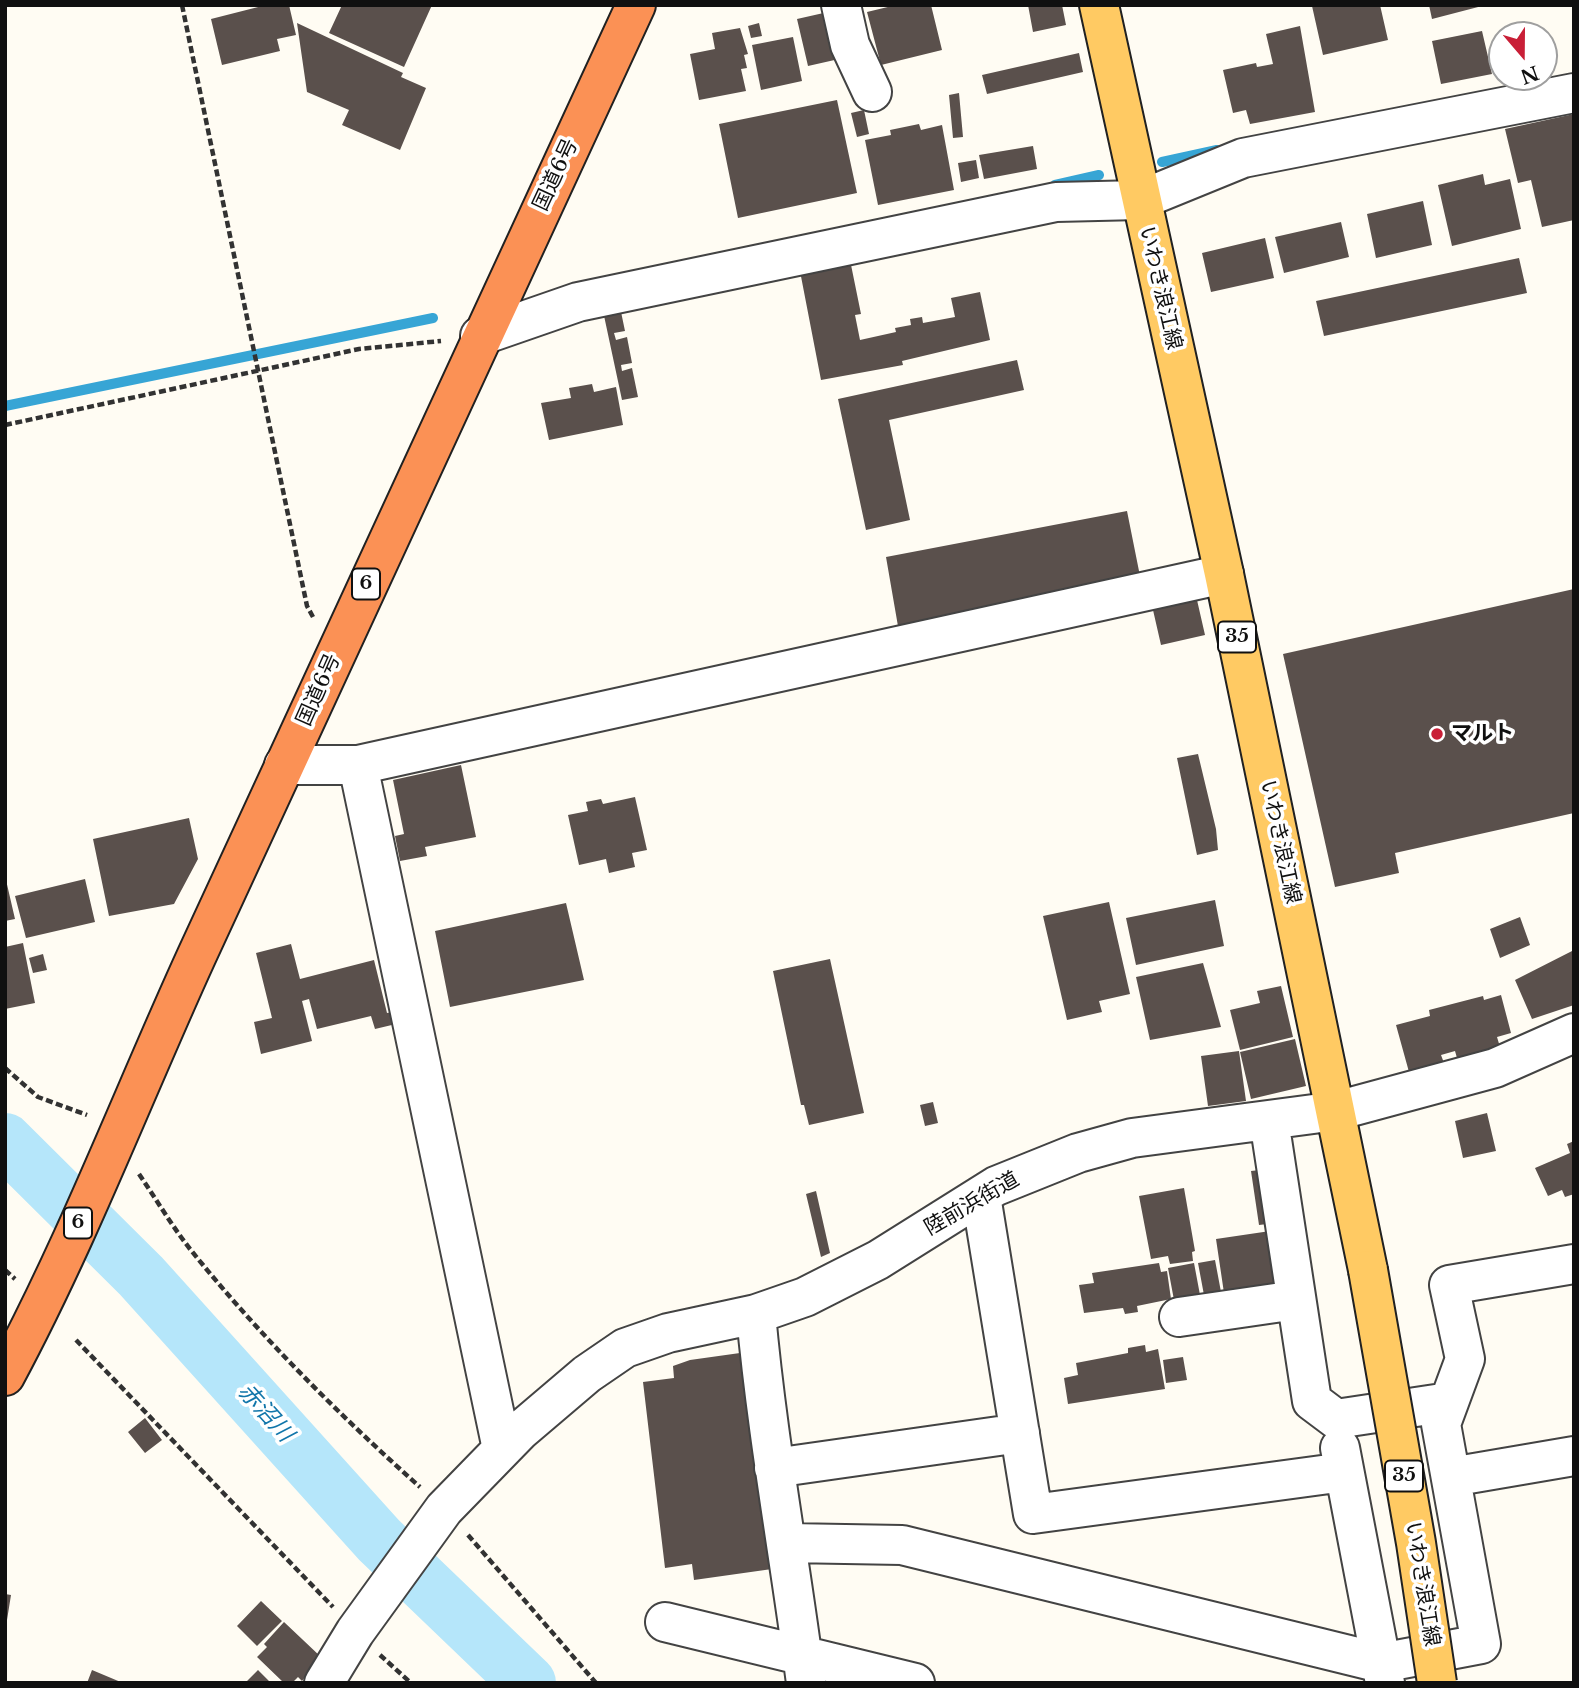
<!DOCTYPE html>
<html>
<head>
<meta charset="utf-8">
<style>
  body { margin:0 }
  #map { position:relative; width:1579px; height:1688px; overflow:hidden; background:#fffcf3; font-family:"Libre Baskerville",serif }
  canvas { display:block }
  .frame { position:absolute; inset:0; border:7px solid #101010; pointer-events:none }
  .north { position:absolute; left:1488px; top:21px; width:70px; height:70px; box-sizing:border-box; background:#fff; border:2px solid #9f9f9f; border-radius:50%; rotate:160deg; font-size:19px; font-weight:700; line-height:28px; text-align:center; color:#101010 }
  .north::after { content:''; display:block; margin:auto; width:24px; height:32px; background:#c91f37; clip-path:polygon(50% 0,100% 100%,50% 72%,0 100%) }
</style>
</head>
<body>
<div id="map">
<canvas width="1579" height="1688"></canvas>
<div class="frame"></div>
<div class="north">N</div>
</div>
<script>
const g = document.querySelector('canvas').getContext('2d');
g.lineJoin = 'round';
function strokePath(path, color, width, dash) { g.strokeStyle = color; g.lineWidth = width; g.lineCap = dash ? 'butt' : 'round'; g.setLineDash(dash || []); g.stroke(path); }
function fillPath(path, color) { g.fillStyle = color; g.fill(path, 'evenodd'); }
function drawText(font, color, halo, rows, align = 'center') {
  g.font = font + ' "Libre Baskerville","Noto Sans JP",serif'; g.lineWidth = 7; g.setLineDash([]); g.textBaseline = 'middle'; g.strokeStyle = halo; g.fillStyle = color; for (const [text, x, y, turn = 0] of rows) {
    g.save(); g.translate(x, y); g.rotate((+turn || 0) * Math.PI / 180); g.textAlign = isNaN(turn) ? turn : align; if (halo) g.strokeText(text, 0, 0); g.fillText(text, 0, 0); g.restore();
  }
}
strokePath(new Path2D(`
  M1162,162l55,-12
  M1055,185l44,-10
  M5,406l428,-88`), '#37a5d5', 10);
strokePath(new Path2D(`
  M5,1141l136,135 238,264 149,143`), '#b5e6fa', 56);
fillPath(new Path2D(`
  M266,5h23l7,30 -19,4 3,12 -58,14 -11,-46z
  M342,5h90l-28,62 -75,-34z
  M896,5h35l11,45 -61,15 -14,-53z
  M1028,5h34l4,20 -33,7z
  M1380,5l8,35 -65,15 -11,-49z
  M1429,5h53v1l-50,13z
  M828,12l11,47 -31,7 -11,-47z
  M297,23l106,50 -2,4 25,11 -26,62 -58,-25 7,-15 -42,-18z
  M759,23l3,13 -11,2 -3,-12z
  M1300,26l15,86 -65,12 -4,-14 -13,3 -10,-43 33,-7 1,4 16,-3 -7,-30z
  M740,28l8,26 -4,1 3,13 -6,1 5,22 -47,9 -9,-46 25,-5 -3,-16z
  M1482,31l10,43 -51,10 -9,-43z
  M793,37l9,44 -41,9 -9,-45z
  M1079,53l4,19 -96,22 -5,-19z
  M959,93l4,44 -10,1 -4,-43z
  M837,100l20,93 -119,25 -19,-94z
  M864,110l5,24 -12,3 -6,-24z
  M1574,114v106l-32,7 -11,-47 -13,3 -13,-54z
  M919,124l2,6 21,-5 12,65 -76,15 -13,-65 26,-5 -1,-5z
  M1033,146l4,23 -53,10 -5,-24z
  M976,160l3,18 -18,4 -3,-19z
  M1483,174l2,11 25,-6 11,50 -69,17 -14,-61z
  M1423,201l9,44 -56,13 -9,-44z
  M1341,222l8,35 -65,16 -9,-36z
  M1265,238l9,40 -63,14 -9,-39z
  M849,255l12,59 -6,1 5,25 36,-8 -1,-4 16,-3 -1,-6 12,-2 1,6 32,-6 -4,-19 29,-6 10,48 -88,21 1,4 -82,15 -22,-114z
  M1519,258l8,35 -203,43 -8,-35z
  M620,307l5,24 -11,2 2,7 11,-3 5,26 -11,2 1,6 10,-3 6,29 -16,3 -19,-89z
  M1017,360l7,30 -135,30 21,100 -44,10 -28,-131z
  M592,384l2,8 22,-5 7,38 -74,15 -8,-37 30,-5 -2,-10z
  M1127,511l14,70 -242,51 -13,-75z
  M1574,589v224l-179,40 4,20 -64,14 -52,-233z
  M1197,600l8,35 -44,10 -8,-35z
  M1198,754l18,75 2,21 -21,5 -20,-97z
  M461,765l15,72 -51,10 2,9 -27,5 -5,-25 9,-2 -11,-54z
  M635,797l12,53 -15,3 3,14 -26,6 -3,-14 -27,6 -11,-50 20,-4 -2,-9 15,-3 2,5z
  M189,818l9,41 -24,45 -65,12 -16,-77z
  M85,879l10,43 -69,16 -11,-42z
  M6,880l9,39 -10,2v-40z
  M1215,900l9,46 -88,19 -10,-47z
  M1109,902l21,92 -31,7 3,11 -35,8 -24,-104z
  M566,903l18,77 -134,27 -15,-76z
  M1520,917l10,28 -30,13 -10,-29z
  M23,943l12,60 -30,6v-62z
  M291,944l9,35 74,-19 13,53 6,-1 3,12 -21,5 -4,-13 -54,13 -8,-30 -7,2 10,40 -51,13 -7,-32 18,-4 -16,-65z
  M1574,950v55l-42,14 -17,-39z
  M43,954l4,16 -14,3 -4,-15z
  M830,959l34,154 -55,12 -5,-20h-3l-28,-134z
  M1203,963l18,64 -71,13 -14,-63z
  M1281,986l12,51 -53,13 -10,-40 30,-7 -3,-12z
  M1501,995l10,38 -14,4 3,10 -43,11 -2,-7 -14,4 3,8 -35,9 -13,-47 34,-9 -1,-6 54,-14 1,4z
  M1295,1039l11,47 -55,13 -11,-47z
  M1239,1051l7,50 -38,5 -7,-50z
  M933,1102l5,21 -13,3 -5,-21z
  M1487,1113l9,38 -33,7 -8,-37z
  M1574,1141v53l-9,3 -3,-7 -14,6 -13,-28 35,-15 -3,-9z
  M1269,1169l7,54 -17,2 -8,-54z
  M1184,1188l11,63 -3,1 1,9 -23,3 -2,-8 -17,3 -12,-63z
  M816,1191l14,62 -9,4 -15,-63z
  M1277,1230l8,54 -61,9 -8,-54z
  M1215,1260l6,32 -17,3 -6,-32z
  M1159,1263l2,9 6,-1 4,28 -34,7 1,6 -13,2 -2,-6 -39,5 -5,-28 15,-2 -2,-10z
  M1194,1263l6,32 -26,5 -6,-32z
  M1145,1345l1,7 12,-3 7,40 -97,15 -4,-26 14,-3 -2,-12 52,-10v-5z
  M740,1353l32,216 -78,11 -2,-16 -27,4 -22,-186 31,-4 -1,-12 17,-6z
  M1183,1357l4,23 -21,3 -3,-23z
  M145,1418l17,22 -17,13 -17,-21z
  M5,1594l6,1 -4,25 -2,-1z
  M261,1601l21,20 -25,25 -20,-20z
  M284,1622l37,35 -19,24 -4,-4 -6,6h-8l-27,-26 10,-10 -3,-3z
  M92,1670l31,13h-36z
  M258,1670l13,13h-26z`), '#5a504c');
const minor = new Path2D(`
  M841,5l9,40 22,47
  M480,336l98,-34 478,-100 84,-2 103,-42 331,-65
  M284,765h74l866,-191
  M358,765l144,684
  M1269,1120l43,281 24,18 113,-17
  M981,1196l52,318 311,-42
  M756,1314c11,123 34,245 50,369
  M1179,1317l117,-17
  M1340,1448l45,235
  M774,1468l246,-35
  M1451,1477l123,-21
  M788,1543l114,2 479,118 100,-19 -40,-220 24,-65 -16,-74 125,-21
  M665,1622l250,61
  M324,1683l31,-51 89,-123 76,-78 67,-57 38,-26 43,-15 88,-19 49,-17 73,-37 118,-74 82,-33 54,-15 204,-27 159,-43 79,-35`);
const major = new Path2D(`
  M1099,5l125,569 144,696`);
const highway = new Path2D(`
  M5,1376c73,-136 128,-281 192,-421 144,-317 290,-634 439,-950`);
strokePath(minor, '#434343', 42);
strokePath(major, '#212121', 42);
strokePath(highway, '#212121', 42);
strokePath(new Path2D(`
  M182,5l125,601 6,11
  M5,425l354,-76 82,-8
  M5,1068l33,29 49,18
  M139,1174c17,25 33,52 51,75 69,86 148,165 230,238
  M5,1270l10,9
  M76,1340l257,267
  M468,1535l128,148
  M380,1655l31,28`), '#323232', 4.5, [7, 3.5]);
strokePath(minor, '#fff', 38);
strokePath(major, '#ffca63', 38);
strokePath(highway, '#fb9155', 38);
const majorBridge = new Path2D(`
  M1368,1270l48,273 21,140`);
strokePath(majorBridge, '#212121', 42, []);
strokePath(majorBridge, '#ffca63', 38);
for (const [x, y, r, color] of [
  [1437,734,7,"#c91f37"]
]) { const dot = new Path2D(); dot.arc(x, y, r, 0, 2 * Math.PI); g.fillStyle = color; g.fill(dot); strokePath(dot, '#fff', 2.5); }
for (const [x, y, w] of [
  [366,584,28],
  [1237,637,38],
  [78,1223,28],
  [1404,1476,38]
]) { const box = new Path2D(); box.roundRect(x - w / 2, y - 15.5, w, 31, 5); g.fillStyle = '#fff'; g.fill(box); strokePath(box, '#101010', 2); }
drawText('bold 19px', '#101010', null, [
  ["6",366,584],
  ["35",1237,637],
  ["6",78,1223],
  ["35",1404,1476]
]);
drawText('21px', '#101010', '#fff', [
  ["国道6号",556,175,-65],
  ["いわき浪江線",1160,288,77],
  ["国道6号",319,690,-66],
  ["いわき浪江線",1280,842,78],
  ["陸前浜街道",972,1204,-30],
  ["いわき浪江線",1422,1584,81]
]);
drawText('bold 21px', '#101010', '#fff', [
  ["マルト",1451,734]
], 'left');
drawText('italic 23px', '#1176aa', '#fff', [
  ["赤沼川",265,1413,48]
]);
</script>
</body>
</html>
